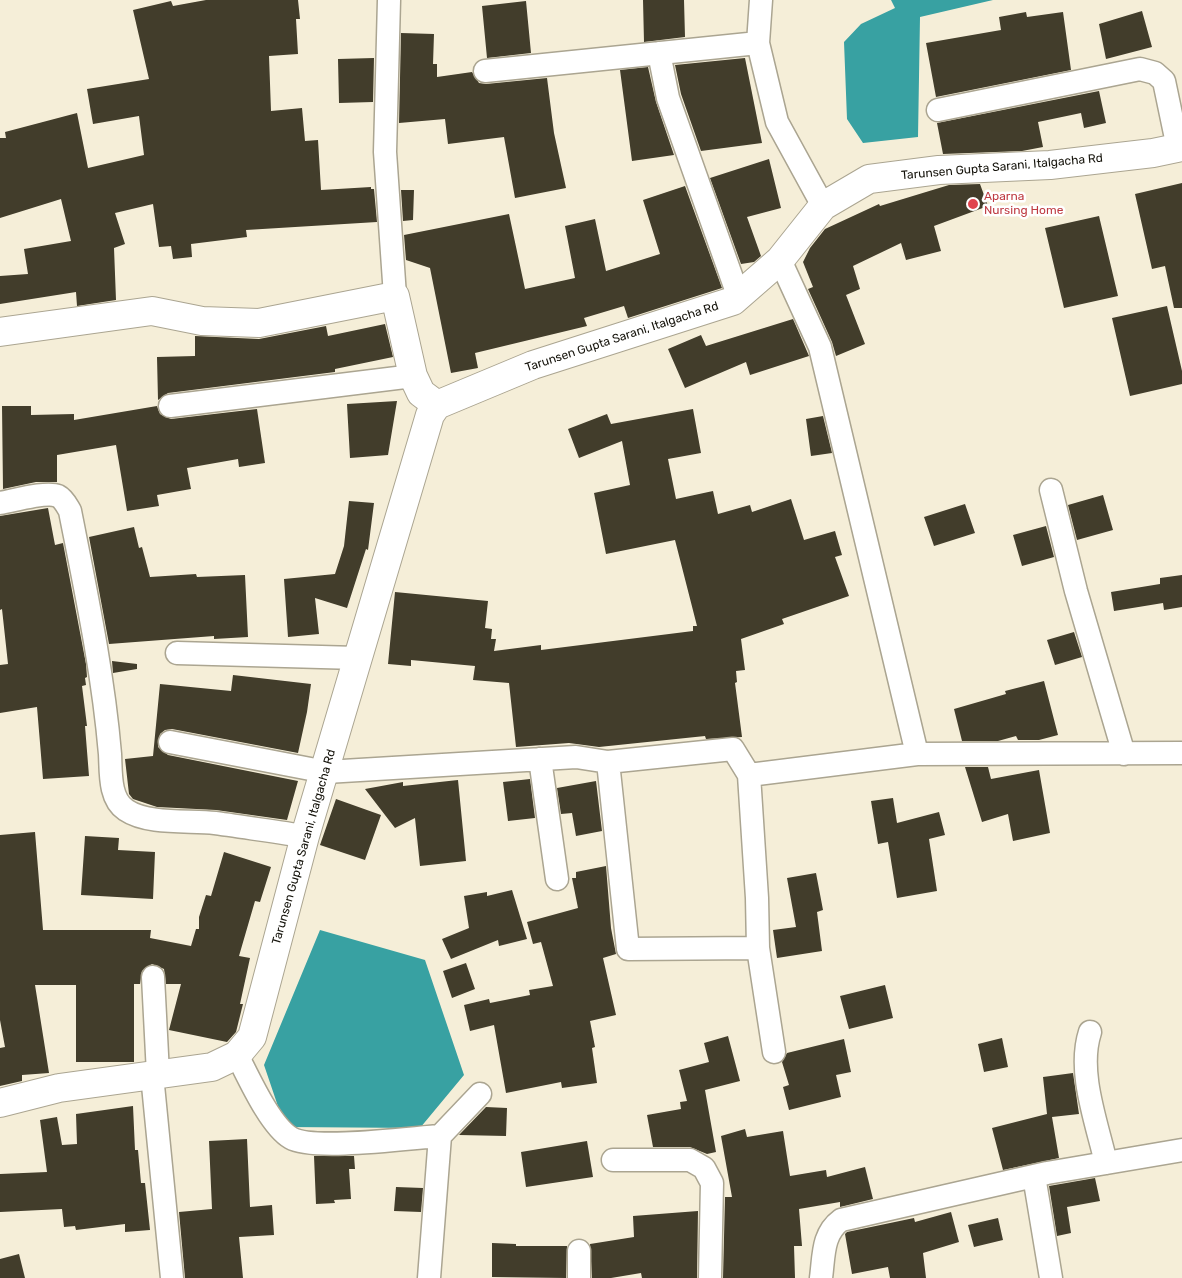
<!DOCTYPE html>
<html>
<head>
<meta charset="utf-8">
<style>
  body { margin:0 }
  canvas { display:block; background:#f5eed8 }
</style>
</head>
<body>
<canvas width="1182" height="1278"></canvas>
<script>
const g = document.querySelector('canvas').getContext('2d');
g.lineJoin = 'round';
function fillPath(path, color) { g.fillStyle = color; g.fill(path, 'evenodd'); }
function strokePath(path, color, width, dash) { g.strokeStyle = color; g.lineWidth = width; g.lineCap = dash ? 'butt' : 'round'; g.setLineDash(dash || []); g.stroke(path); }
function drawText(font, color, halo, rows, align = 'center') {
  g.font = font + ' Rubik,sans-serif'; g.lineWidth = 5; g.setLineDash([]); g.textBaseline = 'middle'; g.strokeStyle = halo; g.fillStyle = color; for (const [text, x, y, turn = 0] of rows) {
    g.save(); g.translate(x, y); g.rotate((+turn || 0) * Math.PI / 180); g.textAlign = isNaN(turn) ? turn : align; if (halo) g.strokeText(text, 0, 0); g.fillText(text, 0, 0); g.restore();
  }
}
fillPath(new Path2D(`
  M891,0h102l-73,17 -2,120 -55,6 -16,-24 -3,-77 17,-18 34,-16z
  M320,930l105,30 39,115 -44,53 -135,-1 -21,-62z`), '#38a1a2');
fillPath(new Path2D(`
  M206,0h92l2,19h-4l2,35 -29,2 2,55 31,-3 3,33 13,-1 3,50 50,-3v2h3l3,33 -131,8 1,7 -56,7 1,13 -19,2 -2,-13 -12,1 -6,-43 -38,9 10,31 -11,4 2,52 -39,6 -1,-14 -76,12v-28l28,-2 -4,-25 47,-8 -10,-42 -61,19v-80h6l-1,-6 72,-19 11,55 56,-13 -5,-39 -46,8 -6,-35 62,-10 -16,-69 38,-9 2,5z
  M643,0h41l1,37 -41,5z
  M526,1l5,52 -44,5 -5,-52z
  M1142,11l10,36 -46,12 -7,-35z
  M1026,12l1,5 36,-5 8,58 -135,27 -10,-54 75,-13 -2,-13z
  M401,33l33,1 -1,30h4v13l35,-5 7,11 7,1 61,-6 7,55 12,55 -51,10 -11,-61 -56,7 -3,-25 -46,4z
  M374,58l-1,44 -34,1 -1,-44z
  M745,58l17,85 -61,8 -20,-57 -6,-29z
  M648,67l8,35 18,53 -42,6 -12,-91z
  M1099,91l7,32 -22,5 -3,-15 -43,9 5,25 -21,4 -79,3 -6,-31z
  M769,159l12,49 -34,9 14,39 -7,6 -13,2 -31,-86z
  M1182,183v125h-8l-9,-42 -13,3 -17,-75z
  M980,184l8,22 -54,20 7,25 -35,9 -5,-17 -48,23 7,23 -14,6 19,49 -29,12 -4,-14 -24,-53 5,-2 -10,-25 7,-14 15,-19 54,-25 1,2 69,-21z
  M685,186l37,102 -94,30 -4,-12 -40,12 3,8 -112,27 3,15 -27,5 -21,-105 -24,-8 -2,-25 105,-21 16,75 50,-11 -10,-52 30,-7 11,52 54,-17 -17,-54z
  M401,190h13l-1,30 -10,1z
  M1099,216l19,80 -54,12 -19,-80z
  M1167,306l15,65v13l-52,12 -18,-78z
  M793,319l16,37 -59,19 -4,-13 -61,26 -17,-39 33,-14 5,11z
  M385,324l8,33 -58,12v3l-167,21 -10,7 -1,-43 38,-1v-20l64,3 67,-13 2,10z
  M397,401l-9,54 -38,3 -3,-54z
  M2,406h29v9l43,-1v6l83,-14 3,8 11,5 86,-10 8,54 -26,4 -1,-8 -51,9 4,21 -34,6 2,11 -32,5 -11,-66 -59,10v27h-21l-33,7z
  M693,409l8,44 -33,6 8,40 37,-8 5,23 32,-9 2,7 39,-13 13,41 31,-9 7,24 -7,2 14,39 -67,23 2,5 -43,15 4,31 -9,1 1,11 -2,1 7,54 -36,2 -1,-3 -106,11 -30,-4 -53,4 -7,-64 -36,-3 2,-14 -64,-6v6l-23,-2 7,-72 93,9 -3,27 7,1 -1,10h5l-2,12 47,-6v5l152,-19v-5h4l-22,-86 -69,14 -12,-61 36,-8 -8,-44 -43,17 -11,-29 39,-15 4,10z
  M823,416l9,37 -21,3 -5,-37z
  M1103,495l10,35 -36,10 -9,-35z
  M349,501l25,2 -6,47 -2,-1 -19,59 -32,-10 4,36 -31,3 -4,-58 51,-5 9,-28z
  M965,504l10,29 -41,13 -10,-29z
  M48,508l7,37 8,-2 23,121 1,13 -2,1 1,7 -4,1 5,40h-2l4,50 -46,3 -6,-72 -37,6v-48l8,-1 -6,-55 -2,1v-94z
  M1046,526l8,31 -32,9 -9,-31z
  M134,527l5,21 3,-1 8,30 46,-3 1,3 48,-2 3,62 -34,2v-3l-105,8 -20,-107z
  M1182,575v32l-18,3 -1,-7 -49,8 -3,-19 49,-8v-6z
  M1074,632l8,25 -27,8 -8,-25z
  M112,661l25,3v5l-24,4z
  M233,675l78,9 -4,28 -9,41 -126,-24 -7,1 -5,4 -2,13 10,8 130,26 -11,39 -71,-10 -59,-3 -24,-8 -4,-5 -4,-35 28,-3 7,-72 71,7z
  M1044,681l14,54 -19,5h-21l-2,-4 -18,5h-36l-8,-32 52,-15 -1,-3z
  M965,767h23l3,12 48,-9 11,63 -37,8 -5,-27 -26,8z
  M530,779l5,39 -27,3 -5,-39z
  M458,780l8,81 -46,5 -5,-48 -20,10 -30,-39 38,-7v4z
  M596,781l6,50 -26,5 -4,-23 -11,1 -4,-26z
  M893,798l4,25 42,-11 6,23 -16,4 8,52 -40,7 -9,-56 -10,2 -7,-43z
  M336,799l45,16 -16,45 -45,-15z
  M35,832l8,98h108l-1,8 41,8 5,-17h3v-12l7,-22 5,1 13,-44 47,15 -11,35 -5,-1 -16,55 11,2 -10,46h3l-7,28 -9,10 -58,-12 12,-46h-15l-2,-15 -12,-5 -10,7 -2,13h-6v78h-58v-77h-41l14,88 -27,2v6l-22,5v-38l5,-1 -5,-27v-185z
  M85,836l34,2 -1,12 37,2 -2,47 -72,-4z
  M606,866l5,62 5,26 -13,4 13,57 -26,6 5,26 -3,1 5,35 -35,5 -1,-6 -55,11 -12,-68 -24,6 -6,-26 25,-6 1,4 40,-8 -1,-5 24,-4 -12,-44 -8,2 -6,-22 51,-14 -6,-30h4v-6z
  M816,873l7,37 -6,2 5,39 -45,7 -4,-28 23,-3 -9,-49z
  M512,890l15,49 -28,7 -1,-6 -47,19 -9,-20 27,-11 -5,-32 23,-4v4z
  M466,963l9,26 -23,9 -9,-27z
  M885,985l8,33 -44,11 -9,-33z
  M728,1036l12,45 -35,9 11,62 -9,2 -17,-7h-37l-6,-32 34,-6 -1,-7 7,-1 -8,-31 30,-8 -5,-19z
  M1002,1038l6,29 -24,5 -6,-28z
  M844,1039l7,33 -15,3 5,22 -52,13 -6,-23 6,-2 -7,-23 5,-9z
  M1073,1073l6,41 -27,3 7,41 -56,12 -11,-42 55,-14 -4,-37z
  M133,1106l2,44h3l3,33h4l5,47 -25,2v-8l-49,6 -1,-4 -11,1 -2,-18 -62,3v-38l47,-2 -7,-52 17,-3 5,28 15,-1 -1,-30z
  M486,1107l21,1 -1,28 -47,-1z
  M745,1129l2,8 36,-6 7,45 36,-6 1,7 38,-10 8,32 -33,8v-5l-41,7 3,37h-8l1,32h-72l2,-81h7l-11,-61z
  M247,1139l3,68 22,-2 2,30 -35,2 4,41h-58l-6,-66 33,-3 -3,-68z
  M587,1141l6,36 -67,10 -5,-35z
  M314,1156h40l1,13h-6l2,30 -17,1 1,3 -19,1z
  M1095,1178l5,23 -33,6 4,26 -14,3 -8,-50z
  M396,1187l27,1 -2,24 -27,-1z
  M698,1211l-1,67h-55l-1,-5 -30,5h-19l-2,-34 44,-7 -1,-21z
  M951,1212l8,30 -36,11 3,25h-36l-2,-11 -36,7 -7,-40 2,-2 67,-14 1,4z
  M998,1218l5,22 -29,7 -6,-22z
  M492,1243l24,1v2h51l-1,32 -74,-1z
  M19,1254l6,24h-25v-19z`), '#423d2b');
const minor = new Path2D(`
  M389,0l-4,152 10,144
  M761,0l-3,43 19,79 46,84
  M659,53l9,45 70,197
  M485,71l273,-28
  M938,110l202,-41 15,4 9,8 14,67
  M780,260l40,87 97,407 265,-1
  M170,406l243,-30
  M1051,490l25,101 48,163
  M0,503c13,-2 46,-12 58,-7 6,3 9,10 12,15 16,81 33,161 40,243 1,18 -1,45 16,56 22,15 64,10 89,13 30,4 60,9 90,13
  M177,653l180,5
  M170,742l156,30 250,-15 32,5 20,187 130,-1 -1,-50 -8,-123
  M540,759l17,120
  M608,762l125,-13 16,26 168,-21
  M758,948l16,104
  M153,977l5,97
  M1090,1032c-13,40 7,91 16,131
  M237,1055c11,21 33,71 54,83 22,13 119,0 149,-2
  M152,1075l20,203
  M613,1160h77l14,8 8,15 -2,95
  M1034,1176l17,102
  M429,1278l11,-142 40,-42
  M579,1278v-27
  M821,1278c3,-22 1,-44 20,-58l206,-47 135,-23`);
const tertiary = new Path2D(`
  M0,332l152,-21 50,10 57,2 136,-27 18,80 8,17 16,12 96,-40 200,-64 47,-41 43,-54 46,-27 70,-9 111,-5 103,-12 29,-6
  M0,1103l59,-15 153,-21 25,-12 15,-18 53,-201 125,-421 7,-10`);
strokePath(minor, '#aba591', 25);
strokePath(tertiary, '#aba591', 30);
strokePath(minor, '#fff', 22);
strokePath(tertiary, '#fff', 28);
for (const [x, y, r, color] of [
  [973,204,6,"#e0444e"]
]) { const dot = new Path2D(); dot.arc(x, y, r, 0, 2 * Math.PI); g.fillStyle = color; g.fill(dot); strokePath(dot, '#fff', 2); }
drawText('12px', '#14120a', '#fff', [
  ["Tarunsen Gupta Sarani, Italgacha Rd",1002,167,-5],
  ["Tarunsen Gupta Sarani, Italgacha Rd",622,337,-18],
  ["Tarunsen Gupta Sarani, Italgacha Rd",304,847,-74]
]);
drawText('12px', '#be3a42', '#fff', [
  ["Aparna",984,197],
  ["Nursing Home",984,211]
], 'left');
</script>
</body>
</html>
